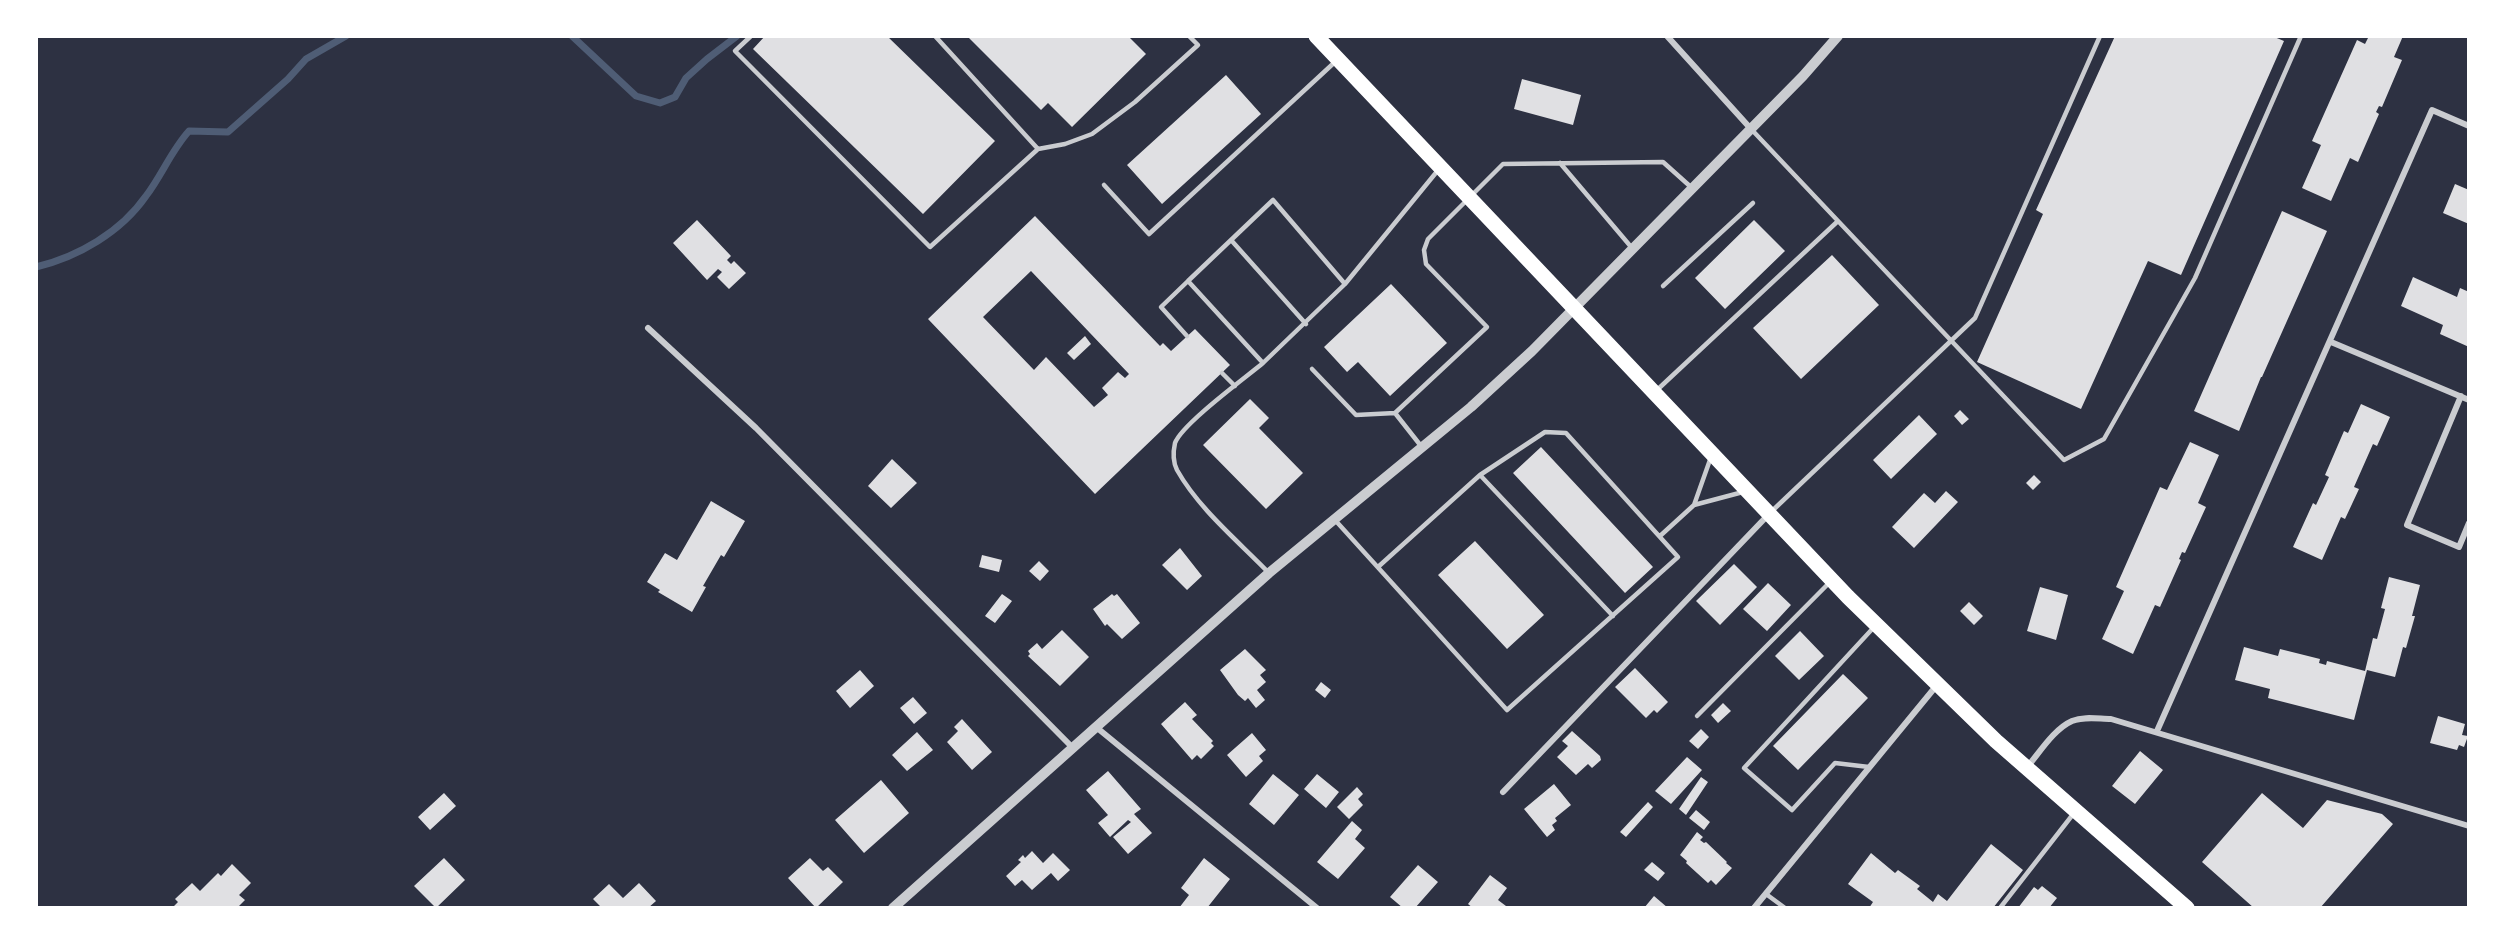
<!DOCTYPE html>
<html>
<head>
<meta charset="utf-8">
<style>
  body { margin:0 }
  #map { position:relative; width:2505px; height:944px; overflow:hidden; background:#2d3142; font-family:Helvetica,sans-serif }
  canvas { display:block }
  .frame { position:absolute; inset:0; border:38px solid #fff; pointer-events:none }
</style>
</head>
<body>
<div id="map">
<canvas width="2505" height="944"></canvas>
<div class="frame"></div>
</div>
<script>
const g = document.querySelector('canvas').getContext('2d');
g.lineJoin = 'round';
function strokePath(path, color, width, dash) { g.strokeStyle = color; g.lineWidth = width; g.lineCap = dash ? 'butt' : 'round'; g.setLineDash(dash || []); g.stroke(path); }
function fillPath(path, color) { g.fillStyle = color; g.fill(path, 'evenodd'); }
strokePath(new Path2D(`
  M572,36l64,60 24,7 15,-6 11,-19 21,-19 30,-23
  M36,267c42,-10 85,-35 110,-71 16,-21 25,-45 43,-65l39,1 60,-53 18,-20 40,-23`), '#4f5d75', 7);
fillPath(new Path2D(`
  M765,36h122l108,105 -72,73 -170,-165z
  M967,36h161l18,18 -74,73 -24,-24 -7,7z
  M2115,36h157l12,5 -103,234 -33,-14 -67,148 -104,-47 66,-148 -7,-4z
  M2369,36h34l-9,21 8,3 -20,47 -3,-1 -3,6 3,2 -21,48 -8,-4 -19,43 -29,-13 19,-43 -9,-4 45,-101 8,4z
  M1226,75l35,39 -99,90 -35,-39z
  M1522,79l59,16 -8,30 -59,-16z
  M2455,184l14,6v34l-26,-11z
  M2282,211l45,20 -65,146h-1l-22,54 -45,-20z
  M1035,216l125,130 3,-3 8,8 24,-22 35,36 -135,129 -167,-175zM1031,271l98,103 -4,4 -7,-6 -16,16 6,7 -14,12 -48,-50 -12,13 -51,-53z
  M697,220l34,36 -4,4 4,4 3,-3 12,12 -17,16 -12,-12 5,-5 -4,-3 -11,11 -34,-37z
  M1754,220l31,31 -60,58 -30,-31z
  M1832,255l47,50 -78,74 -48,-51z
  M2413,277l44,20 3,-9 9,4v55l-29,-13 3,-9 -42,-19z
  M1391,284l56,59 -57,53 -32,-34 -11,10 -23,-25z
  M1085,336l6,8 -17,16 -7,-7z
  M1250,399l19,19 -10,10 44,45 -37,36 -63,-64z
  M2361,404l29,13 -13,29 -4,-2 -19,43 5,2 -14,30 -4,-2 -19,43 -29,-13 20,-44 3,2 13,-28 -4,-2 19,-44 4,2z
  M1960,410l9,9 -7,6 -8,-9z
  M1919,415l18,19 -46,45 -18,-19z
  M2190,442l29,13 -21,48 8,4 -21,46 -3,-1 -3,7 2,1 -21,47 -5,-2 -22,49 -31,-15 22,-48 -8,-4 44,-100 7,3z
  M1541,447l112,120 -28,26 -112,-120z
  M892,459l25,24 -26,25 -23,-22z
  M2034,475l7,7 -8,8 -7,-7z
  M1946,491l12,11 -44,46 -22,-21 32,-34 11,10z
  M711,501l34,20 -21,36 -3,-2 -18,31 3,1 -14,25 -34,-20 2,-2 -13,-8 18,-29 12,7z
  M1475,541l69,74 -37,34 -69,-74z
  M1180,548l22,28 -15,14 -25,-25z
  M982,555l20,5 -3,12 -20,-5z
  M1039,561l10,10 -9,10 -11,-10z
  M1734,564l23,23 -37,38 -24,-24z
  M2389,577l31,8 -8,31h3l-9,32 -3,-1 -8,30 -28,-7 -13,50 -86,-22 2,-9 -35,-9 9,-33 34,9 2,-7 40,10 -1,4 7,2 1,-4 38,10 8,-33 4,1 8,-30 -4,-1z
  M1768,583l23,22 -24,26 -24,-22z
  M2040,587l28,8 -12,45 -29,-9z
  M1002,594l10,7 -17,22 -10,-7z
  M1112,594l2,2 3,-2 23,29 -18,16 -15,-15 -2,2 -12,-17z
  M1969,602l14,14 -9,9 -14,-14z
  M1062,630l27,27 -29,29 -32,-30 2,-2 -2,-3 9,-8 5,6z
  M1800,631l24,25 -25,24 -24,-24z
  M1245,649l21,21 -6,5 6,7 -9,8 8,10 -9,8 -8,-10 -3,3 -7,-6 -18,-25z
  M1635,668l33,34 -11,11 -3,-3 -8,8 -31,-31z
  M860,670l14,16 -24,22 -14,-17z
  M1843,674l25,24 -70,72 -25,-24z
  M1321,682l10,8 -6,8 -10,-8z
  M913,697l14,16 -13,11 -14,-16z
  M1185,702l12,13 -5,4 21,22 -2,2 3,3 -13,13 -4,-4 -5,5 -31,-36z
  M1723,703l8,8 -13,12 -7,-8z
  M2438,716l27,8 -3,11 6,1 -4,11 -5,-2 -2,5 -27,-7z
  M962,719l30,33 -20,18 -25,-28 11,-11 -4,-4z
  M1701,729l8,8 -11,12 -9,-8z
  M1572,731l28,25 1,4 -9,8 -4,-4 -12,11 -19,-18 11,-11 -6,-5z
  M917,732l16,18 -26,21 -15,-16z
  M1252,733l14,17 -7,6 4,5 -17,16 -19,-22z
  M2140,751l23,19 -28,34 -23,-18z
  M1687,757l15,13 -31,34 -16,-13z
  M1108,771l33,38 -7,5 18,19 -24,21 -15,-17 18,-15 -3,-2 -18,17 -12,-14 10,-8 -22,-25z
  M1273,774l26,21 -25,30 -25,-21z
  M1317,774l22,18 -13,16 -22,-19z
  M1701,777l7,5 -22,33 -7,-6z
  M881,780l28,33 -45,40 -29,-33z
  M1554,784l17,21 -16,13 2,3 -5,4 3,5 -8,7 -23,-28z
  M1357,787l6,7 -5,5 5,6 -14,14 -12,-12z
  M444,793l12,13 -26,24 -12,-13z
  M2262,793l41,35 24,-28 55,14 11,10 -73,84h-66l-52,-46z
  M1648,802l5,5 -27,30 -6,-5z
  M1696,810l14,12 -6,8 -15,-12z
  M1352,821l10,9 -7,9 10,9 -27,31 -21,-17z
  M1697,832l6,5 -3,3 4,3 2,-1 21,20 -1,1 6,5 -16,17 -5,-5 -3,3 -22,-20 1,-2 -7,-6z
  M1991,844l32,26 -30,38h-124l4,-6 -25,-18 23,-31 24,20 3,-3 22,16 -3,3 16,13 5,-8 9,7z
  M1032,851l11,12 10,-10 17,17 -12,11 -7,-8 -19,17 -10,-10 -7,6 -9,-10 15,-14 -3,-2 5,-5 2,3z
  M444,858l21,22 -29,28 -22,-22z
  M810,858l13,13 5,-4 15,15 -27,26 -28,-30z
  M1204,858l26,21 -23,29h-28l10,-13 -8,-7z
  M1652,862l13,11 -7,8 -14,-11z
  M232,864l19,19 -12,12 6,5 -8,8h-65l6,-6 -3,-3 17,-16 8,8 18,-18 3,3z
  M1418,865l20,17 -23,26h-12l-13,-11z
  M1490,875l17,13 -9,12 8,6 -1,2h-32l-5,-4z
  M639,883l17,18 -8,7h-46l-9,-9 16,-15 14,14z
  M2042,886l15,12 -8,10h-31l16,-21 4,3z
  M1654,896l14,12h-24z`), '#e0e0e3');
strokePath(new Path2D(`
  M751,36l-16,15 195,196 108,-98 27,-5 27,-10 43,-32 63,-57 -9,-9
  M935,36l103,113
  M1752,130l312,330 40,-21 91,-161 106,-242
  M1560,163l72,85
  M1104,185l45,49 187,-173
  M1231,240l75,84
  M1345,284l-72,-84 -85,81 75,82 82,-79 94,-115
  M1663,286l90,-83
  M1187,336l-26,-29 27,-26
  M1263,363c-18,15 -81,61 -88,80 -2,9 -2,19 2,27 22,39 61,71 92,103
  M1312,369l44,46 39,-2
  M1222,373l13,13
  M1657,390l181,-169
  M1421,446l-26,-33 92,-86 -61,-63 -2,-14 4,-11 75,-75 160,-2 29,26
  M1480,475l133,141
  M1694,505l17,-48
  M1772,511l203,-193 125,-282
  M1335,520l172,190 171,-153 -112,-124 -21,-1 -65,43 -102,92
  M1660,536l34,-31 49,-13
  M1697,716l133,-134
  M1869,767l-34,-4 -43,47 -48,-42 131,-142
  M1766,894l19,14
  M2000,908l74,-95`), '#caccd0', 4.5);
strokePath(new Path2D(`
  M1667,36l84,93
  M648,328l108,100 316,319
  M2331,342l138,58
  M2461,396l-54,129 52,22 10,-24
  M1096,727l221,181
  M2157,731l275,-621 37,16
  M2028,766c12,-14 26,-37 44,-45 12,-5 27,-2 39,-2l358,107
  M1503,792l266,-278
  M1754,908l183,-223`), '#caccd0', 6);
strokePath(new Path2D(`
  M893,908l376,-335 202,-166 61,-56 271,-275 35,-40`), '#caccd0', 10);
strokePath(new Path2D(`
  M1316,36l532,561 148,144 191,167`), '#fff', 15);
</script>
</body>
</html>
